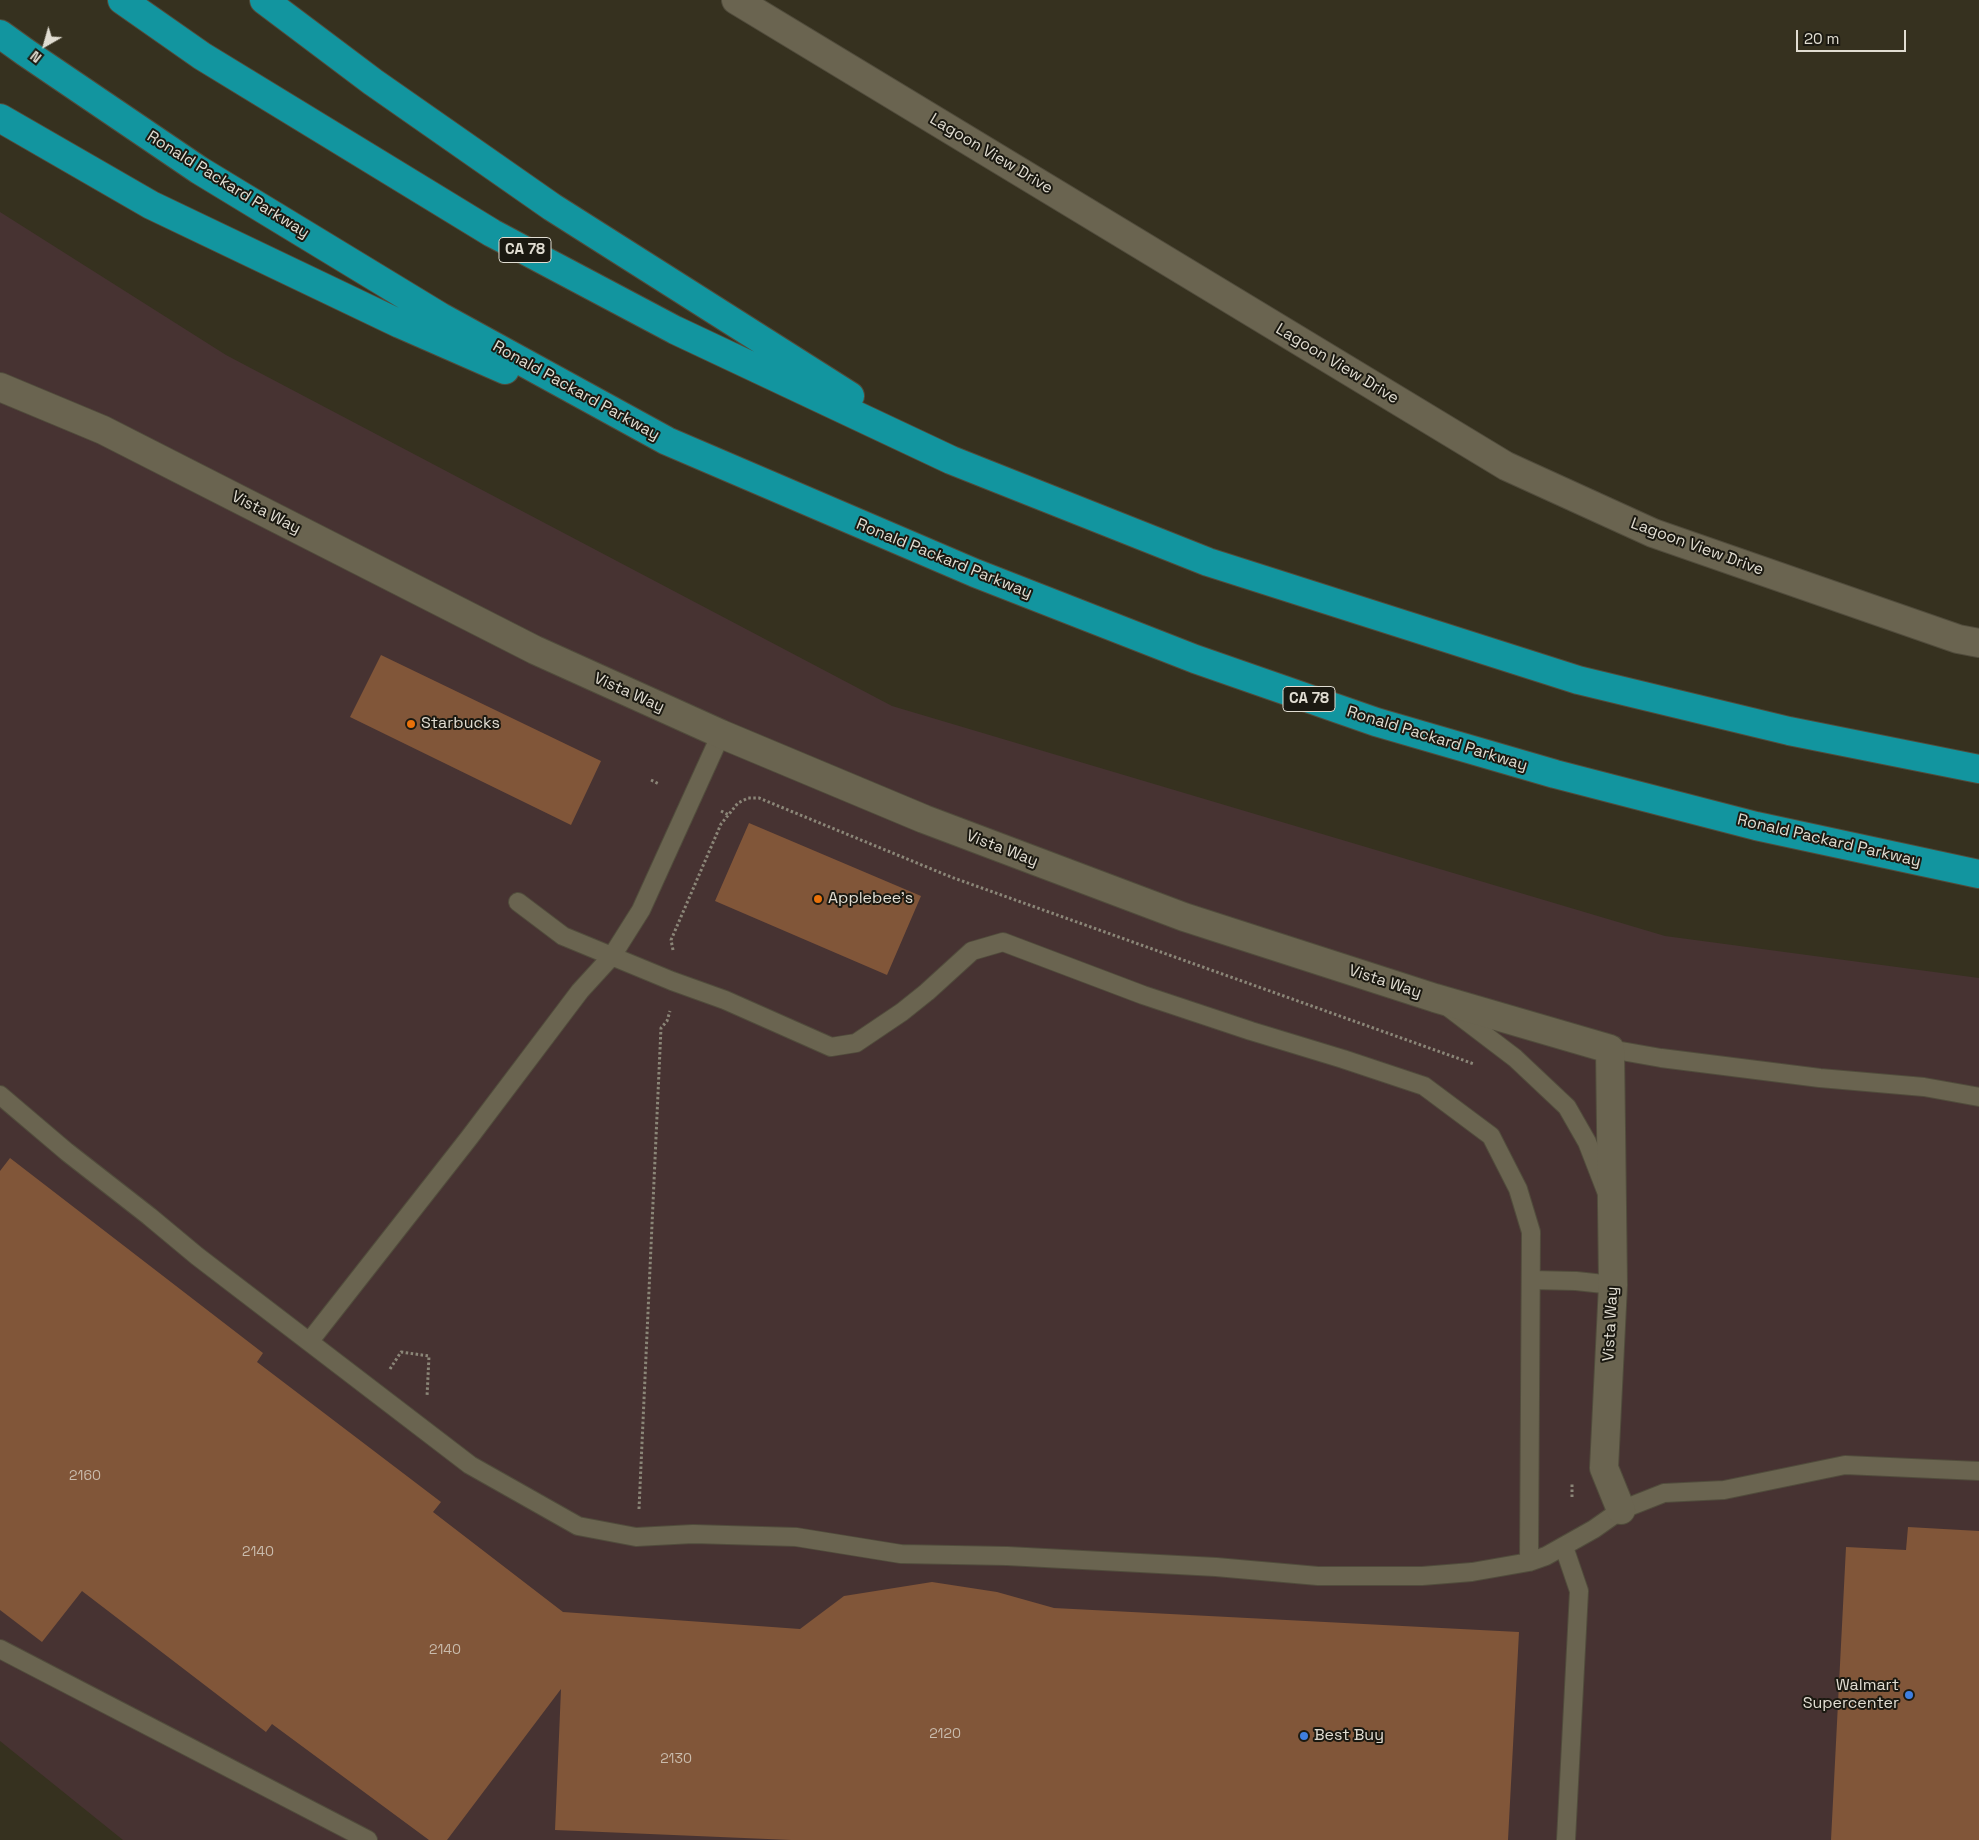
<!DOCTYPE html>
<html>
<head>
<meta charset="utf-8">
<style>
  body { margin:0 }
  #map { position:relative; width:1979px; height:1840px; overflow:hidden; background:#36311f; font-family:"Space Grotesk",sans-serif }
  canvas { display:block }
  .north { position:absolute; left:20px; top:20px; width:50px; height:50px; -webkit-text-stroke:4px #1b1911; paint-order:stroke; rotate:218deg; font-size:14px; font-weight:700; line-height:20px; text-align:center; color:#e1ddd2 }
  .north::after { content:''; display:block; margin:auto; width:18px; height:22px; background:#e1ddd2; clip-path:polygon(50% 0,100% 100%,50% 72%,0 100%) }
  .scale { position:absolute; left:1796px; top:30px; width:110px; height:22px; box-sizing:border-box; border:2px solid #e1ddd2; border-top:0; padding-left:6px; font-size:15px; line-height:18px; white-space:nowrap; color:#e1ddd2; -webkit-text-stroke:4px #1b1911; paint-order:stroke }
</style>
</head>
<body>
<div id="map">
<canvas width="1979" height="1840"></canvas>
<div class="north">N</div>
<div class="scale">20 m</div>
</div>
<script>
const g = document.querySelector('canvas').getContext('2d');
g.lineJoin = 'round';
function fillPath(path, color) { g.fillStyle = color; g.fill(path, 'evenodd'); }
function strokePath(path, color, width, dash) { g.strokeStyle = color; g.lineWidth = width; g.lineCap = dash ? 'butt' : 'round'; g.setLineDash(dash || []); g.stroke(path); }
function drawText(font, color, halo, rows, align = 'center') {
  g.font = font + ' "Space Grotesk",sans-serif'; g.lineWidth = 4; g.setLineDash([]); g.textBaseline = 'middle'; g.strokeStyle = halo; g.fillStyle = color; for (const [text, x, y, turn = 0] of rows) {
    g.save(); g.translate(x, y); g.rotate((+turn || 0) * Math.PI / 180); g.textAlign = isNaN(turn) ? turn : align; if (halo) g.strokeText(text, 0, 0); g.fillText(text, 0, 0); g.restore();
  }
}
fillPath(new Path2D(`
  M0,212l226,143 666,351 773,230 314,42v862h-1856l-123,-99z`), '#473332');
fillPath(new Path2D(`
  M381,655l220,106 -30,64 -221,-108z
  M749,823l172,73 -34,79 -172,-74z
  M10,1158l253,195 -6,9 184,140 -8,10 130,100 237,17 44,-33 88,-14 65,10 57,16 465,24 -11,208h-717l-236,-10 6,-141 -114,151h-18l-157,-116 -6,8 -184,-141 -40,51 -42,-32v-439z
  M1908,1527l71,4v309h-148l15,-293 60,3z`), '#815639');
const service = new Path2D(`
  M518,902l45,34 109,45 53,19 106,47 25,-4 46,-31 25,-20 45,-41 31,-9 140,53 108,36 92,28 81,27 67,50 27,53 13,43 -2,330
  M1448,1007l67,51 52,49 20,35 19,49
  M1610,1049l51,9 159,20 104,9 55,10
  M0,1095l67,57 82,64 48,40 273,209 108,61 58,11 57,-3 103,3 105,17 106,2 209,11 102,9h104l50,-4 57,-10 17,-6 48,-27 27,-19 43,-17 60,-3 121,-25 134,6
  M1531,1280l45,1 37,4
  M309,1342l160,-204 111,-147 32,-35 29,-46 80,-176
  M1564,1547l15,44 -13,249
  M0,1649l368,191`);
const minor = new Path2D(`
  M736,0l770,466 147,67 305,106 21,4
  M0,387l103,43 432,220 186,84 203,85 260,98 251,81 175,51 3,236 -9,183 17,42`);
const motorway = new Path2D(`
  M122,0l80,56 290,177 183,97 276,130 257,102 370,118 211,51 190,38
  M264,0l109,82 179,125 298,189
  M0,34l25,18 174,118 242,147 226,124 308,132 220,86 181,63 179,52 201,52 223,48
  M0,118l151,87 249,119 105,46`);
strokePath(service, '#514c3c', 20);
strokePath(minor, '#514c3c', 30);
strokePath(motorway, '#514c3c', 30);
strokePath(new Path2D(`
  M651,780l8,4
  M721,811l8,4
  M673,950l-2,-10 50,-116 17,-21 10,-5h11l192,79 523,187
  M390,1369l11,-17 28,4 -2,41
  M1572,1497v-14
  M639,1509l22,-481 6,-7 3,-10`), '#8b8678', 3, [2.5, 2.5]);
strokePath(service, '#6a6450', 18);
strokePath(minor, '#6a6450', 28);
strokePath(motorway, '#12959f', 28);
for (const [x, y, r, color] of [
  [411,724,5,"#e8710a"],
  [818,899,5,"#e8710a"],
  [1909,1695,5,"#3f7fe0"],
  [1304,1736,5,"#3f7fe0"]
]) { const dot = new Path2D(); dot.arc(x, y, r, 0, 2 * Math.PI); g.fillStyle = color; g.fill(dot); strokePath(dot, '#1b1911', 2); }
drawText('14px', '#c9bbac', null, [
  ["2160",85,1476],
  ["2140",258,1552],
  ["2140",445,1650],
  ["2120",945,1734],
  ["2130",676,1759]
]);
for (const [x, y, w] of [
  [525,250,52],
  [1309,699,52]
]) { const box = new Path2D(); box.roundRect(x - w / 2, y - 12.5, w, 25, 4); g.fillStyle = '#1b1911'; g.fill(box); strokePath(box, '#e1ddd2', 1); }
drawText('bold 15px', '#e1ddd2', null, [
  ["CA 78",525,250],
  ["CA 78",1309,699]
]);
drawText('16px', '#e1ddd2', '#1b1911', [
  ["Lagoon View Drive",991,154,31],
  ["Ronald Packard Parkway",228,185,32],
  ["Lagoon View Drive",1337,364,31],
  ["Ronald Packard Parkway",576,391,29],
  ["Vista Way",266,513,27],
  ["Lagoon View Drive",1697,547,20],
  ["Ronald Packard Parkway",944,559,22],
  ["Vista Way",629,693,24],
  ["Ronald Packard Parkway",1437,739,17],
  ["Ronald Packard Parkway",1829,841,13],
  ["Vista Way",1002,849,21],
  ["Vista Way",1385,982,18],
  ["Vista Way",1611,1324,-87]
]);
drawText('16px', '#e1ddd2', '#1b1911', [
  ["Starbucks",421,724],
  ["Applebee's",828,899],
  ["Walmart",1899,1686,"right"],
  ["Supercenter",1899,1704,"right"],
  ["Best Buy",1314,1736]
], 'left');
</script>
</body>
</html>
